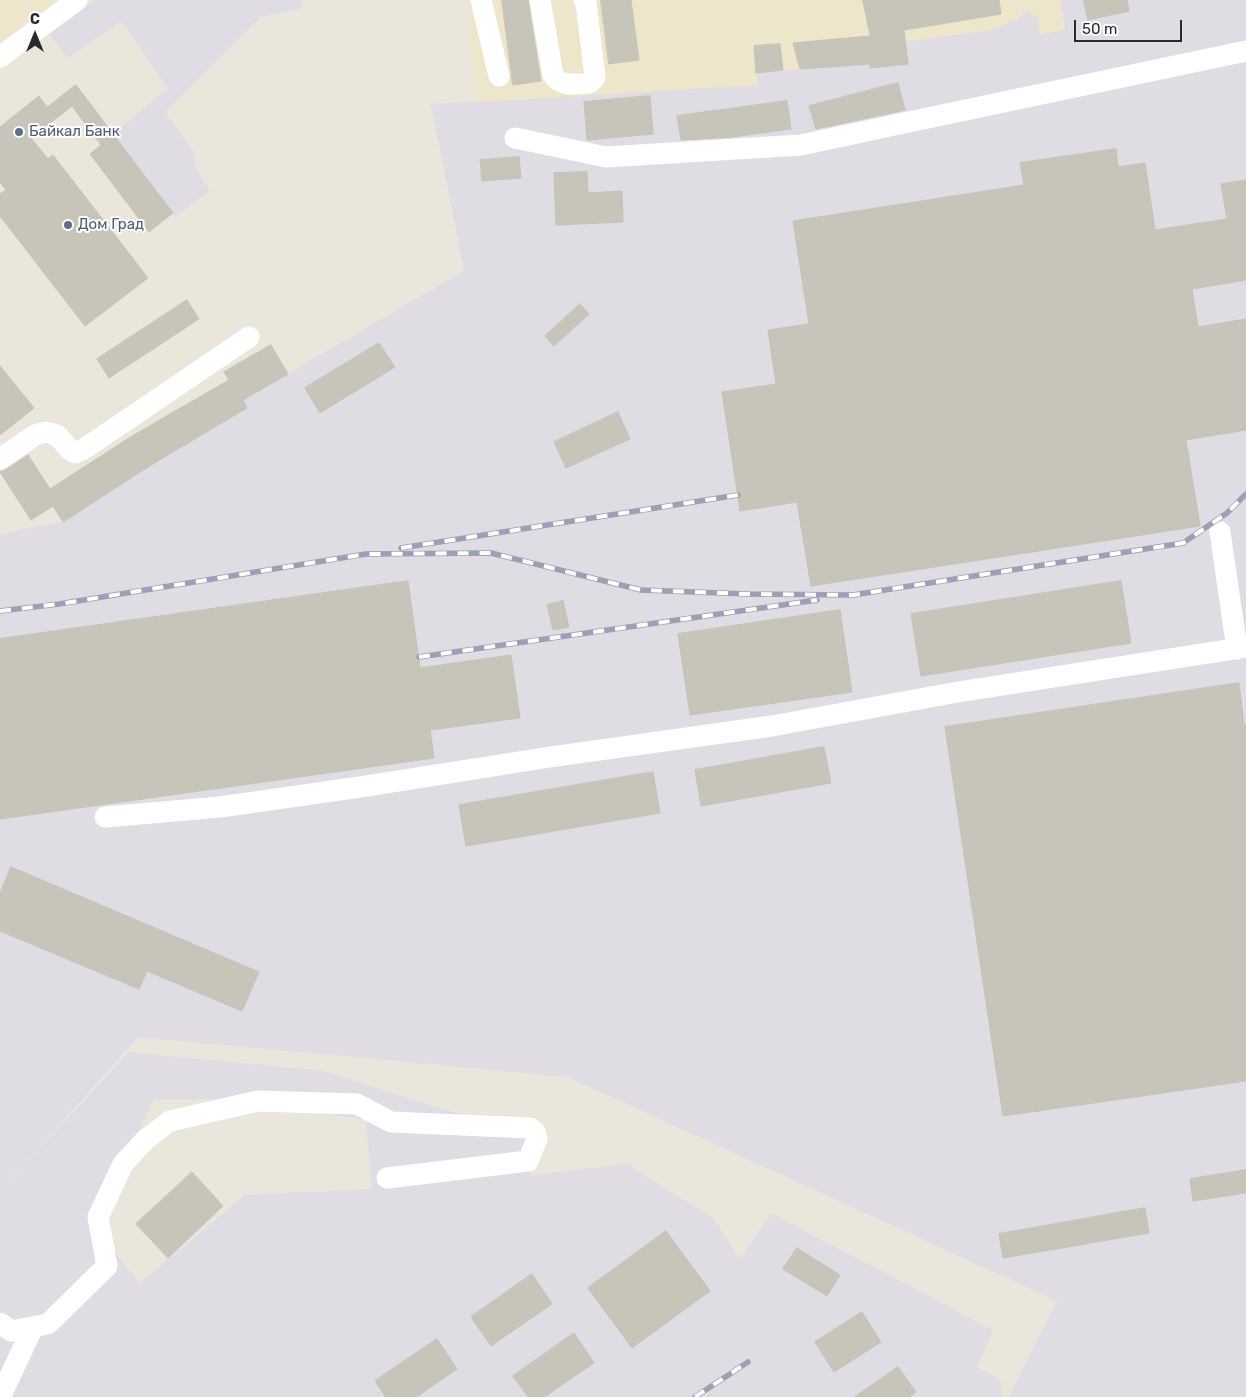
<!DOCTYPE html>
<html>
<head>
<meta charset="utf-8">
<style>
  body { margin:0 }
  #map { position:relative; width:1246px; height:1397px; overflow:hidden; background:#ebe6db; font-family:Rubik,sans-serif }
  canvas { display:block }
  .north { position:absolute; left:10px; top:10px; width:50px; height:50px; -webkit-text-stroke:4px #fff; paint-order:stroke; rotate:0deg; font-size:14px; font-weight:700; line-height:20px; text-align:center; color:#292929 }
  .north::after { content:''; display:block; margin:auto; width:18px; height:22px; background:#292929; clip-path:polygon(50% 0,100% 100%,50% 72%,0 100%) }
  .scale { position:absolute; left:1074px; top:20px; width:108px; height:22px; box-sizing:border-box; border:2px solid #292929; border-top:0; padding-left:6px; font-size:15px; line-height:18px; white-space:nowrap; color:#292929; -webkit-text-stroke:4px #fff; paint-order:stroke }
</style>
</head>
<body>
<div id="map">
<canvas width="1246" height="1397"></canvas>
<div class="north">С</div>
<div class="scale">50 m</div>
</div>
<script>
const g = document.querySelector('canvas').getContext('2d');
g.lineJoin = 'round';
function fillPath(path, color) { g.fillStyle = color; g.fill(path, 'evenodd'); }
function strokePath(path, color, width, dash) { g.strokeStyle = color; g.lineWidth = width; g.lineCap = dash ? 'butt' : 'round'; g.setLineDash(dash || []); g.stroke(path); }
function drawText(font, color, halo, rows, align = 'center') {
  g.font = font + ' Rubik,sans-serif'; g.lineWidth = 4; g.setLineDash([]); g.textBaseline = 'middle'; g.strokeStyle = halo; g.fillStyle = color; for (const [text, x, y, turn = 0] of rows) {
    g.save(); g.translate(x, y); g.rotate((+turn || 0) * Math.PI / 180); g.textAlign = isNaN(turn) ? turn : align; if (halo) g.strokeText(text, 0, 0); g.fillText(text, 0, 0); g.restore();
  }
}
fillPath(new Path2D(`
  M95,0h206l1,8 -41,9 -96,95 30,42v13l15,24 -35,26 -61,-84 54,-45 -47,-67 -53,37 -19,-24z
  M1060,0h186v1397h-235v-5l46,-91 -489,-224 -430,-40 -135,151 126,-136 195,19 203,65 1,25 3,14 96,-11 87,55 26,40 31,-46 222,117 -16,37 24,14v16h-1001v-861l17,-6 46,-8 88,-57 96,-57 -4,-8 221,-129 -33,-167 325,-19v-12l96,-24 165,-30 9,-9 12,8 27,11zM154,1099h87l125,21 6,69 -127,6 -105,88 -47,-56z`), '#dfdce4');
fillPath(new Path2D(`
  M0,0h55l-55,41z
  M468,0h592l5,29 -25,6 -2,-17 -12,-8 -9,9 -26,11 -139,19 1,16 -96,7v13l-280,17z`), '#ede6ca');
const building = new Path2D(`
  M502,0h26l13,81 -28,4z
  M601,0h30l8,60 -30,4z
  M863,0h136l2,14 -97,16 4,34 -38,4v-4l-70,5 -7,-26 77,-7z
  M1084,0h43l2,11 -41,9z
  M780,44l3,26 -27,3 -2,-27z
  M898,83l7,27 -89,19 -7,-23z
  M76,85l97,128 -24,19 -59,-78 11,-9 -29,-39 -41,32 17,21 5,-4 95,123 -63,48 -85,-110v-22l6,-4 -6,-8v-55l39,-31 8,11z
  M650,96l3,38 -66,6 -3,-38z
  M787,101l4,28 -59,8 -51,3 -4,-24z
  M1116,149l2,18 27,-4 10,67 72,-11 -6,-35 25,-4v100l-54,9 6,38 48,-8v111l-60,10 14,86 -389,60 -14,-84 -57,9 -18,-119 54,-8 -8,-54 41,-6 -16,-103 231,-36 -4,-22z
  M519,157l2,21 -39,3 -2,-21z
  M587,172l1,21 34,-2 1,31 -67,3 -2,-52z
  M187,300l12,19 -90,59 -12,-19z
  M580,304l9,10 -35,32 -9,-10z
  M379,343l16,24 -75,46 -15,-25z
  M271,345l17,29 -45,26 4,8 -96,57 -88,57 -10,-16 -22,14 -31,-48 7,-3 21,-14 22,34 82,-53 97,-56 -5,-8z
  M0,366l34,42 -34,27z
  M618,412l12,27 -64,29 -12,-26z
  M408,581l12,87 91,-13 9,63 -90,12 4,28 -434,61v-180z
  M1121,581l10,62 -210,33 -10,-62z
  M563,601l6,26 -16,3 -6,-25z
  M840,610l12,82 -162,23 -12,-81z
  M1239,683l5,42 2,-1v357l-243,35 -58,-389z
  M824,747l7,36 -130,23 -6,-36z
  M653,772l7,41 -194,33 -7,-41z
  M11,867l248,105 -17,39 -95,-40 -8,18 -139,-58v-37z
  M1246,1170v23l-53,8 -3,-22z
  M192,1172l31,34 -55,52 -32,-34z
  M1145,1208l4,25 -146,25 -4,-24z
  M666,1231l44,60 -78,57 -44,-60z
  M797,1248l43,27 -13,21 -44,-27z
  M532,1274l20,30 -61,42 -20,-29z
  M862,1312l19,30 -47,30 -19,-30z
  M574,1333l20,30 -50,34h-16l-15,-21z
  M437,1339l20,30 -41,28h-30l-11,-16z
  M898,1367l18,25 -7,5h-54z`);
fillPath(building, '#c7c4ba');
strokePath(building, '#c7c2b5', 1);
strokePath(new Path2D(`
  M481,0l18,76
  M540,0l13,75c7,12 24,9 36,8l3,-2 3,-4 -9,-74 -2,-3
  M0,57l77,-57
  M515,138l91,19 195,-12 84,-18 361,-76
  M0,459l35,-24 10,-3 12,3 13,15 5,3 9,-4 165,-112
  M1220,532l17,117
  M105,817l115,-10 140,-20 190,-30 222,-31 186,-34 288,-45
  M0,1323l11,8 37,-7 59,-58 -9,-49 25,-53 22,-24 25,-19 88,-20 99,3 34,18 139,6 5,4 2,7 -9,22 -141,17
  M0,1394l3,-3 30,-64`), '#fff', 21);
const rail = new Path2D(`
  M401,548l337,-53
  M0,611l59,-7 307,-50 125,-1 150,37 107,4 105,1 330,-52 44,-30 19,-19
  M419,657l398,-57
  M695,1397l53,-35`);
strokePath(rail, '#9e9eb4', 5.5);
strokePath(rail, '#fff', 4, [11]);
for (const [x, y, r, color] of [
  [19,132,5,"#5c6f8a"],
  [68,225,5,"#5c6f8a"]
]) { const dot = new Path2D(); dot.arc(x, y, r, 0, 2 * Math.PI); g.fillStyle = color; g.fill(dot); strokePath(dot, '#fff', 2); }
drawText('15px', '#4e5e75', '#fff', [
  ["Байкал Банк",29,132],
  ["Дом Град",78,225]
], 'left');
</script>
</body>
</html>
